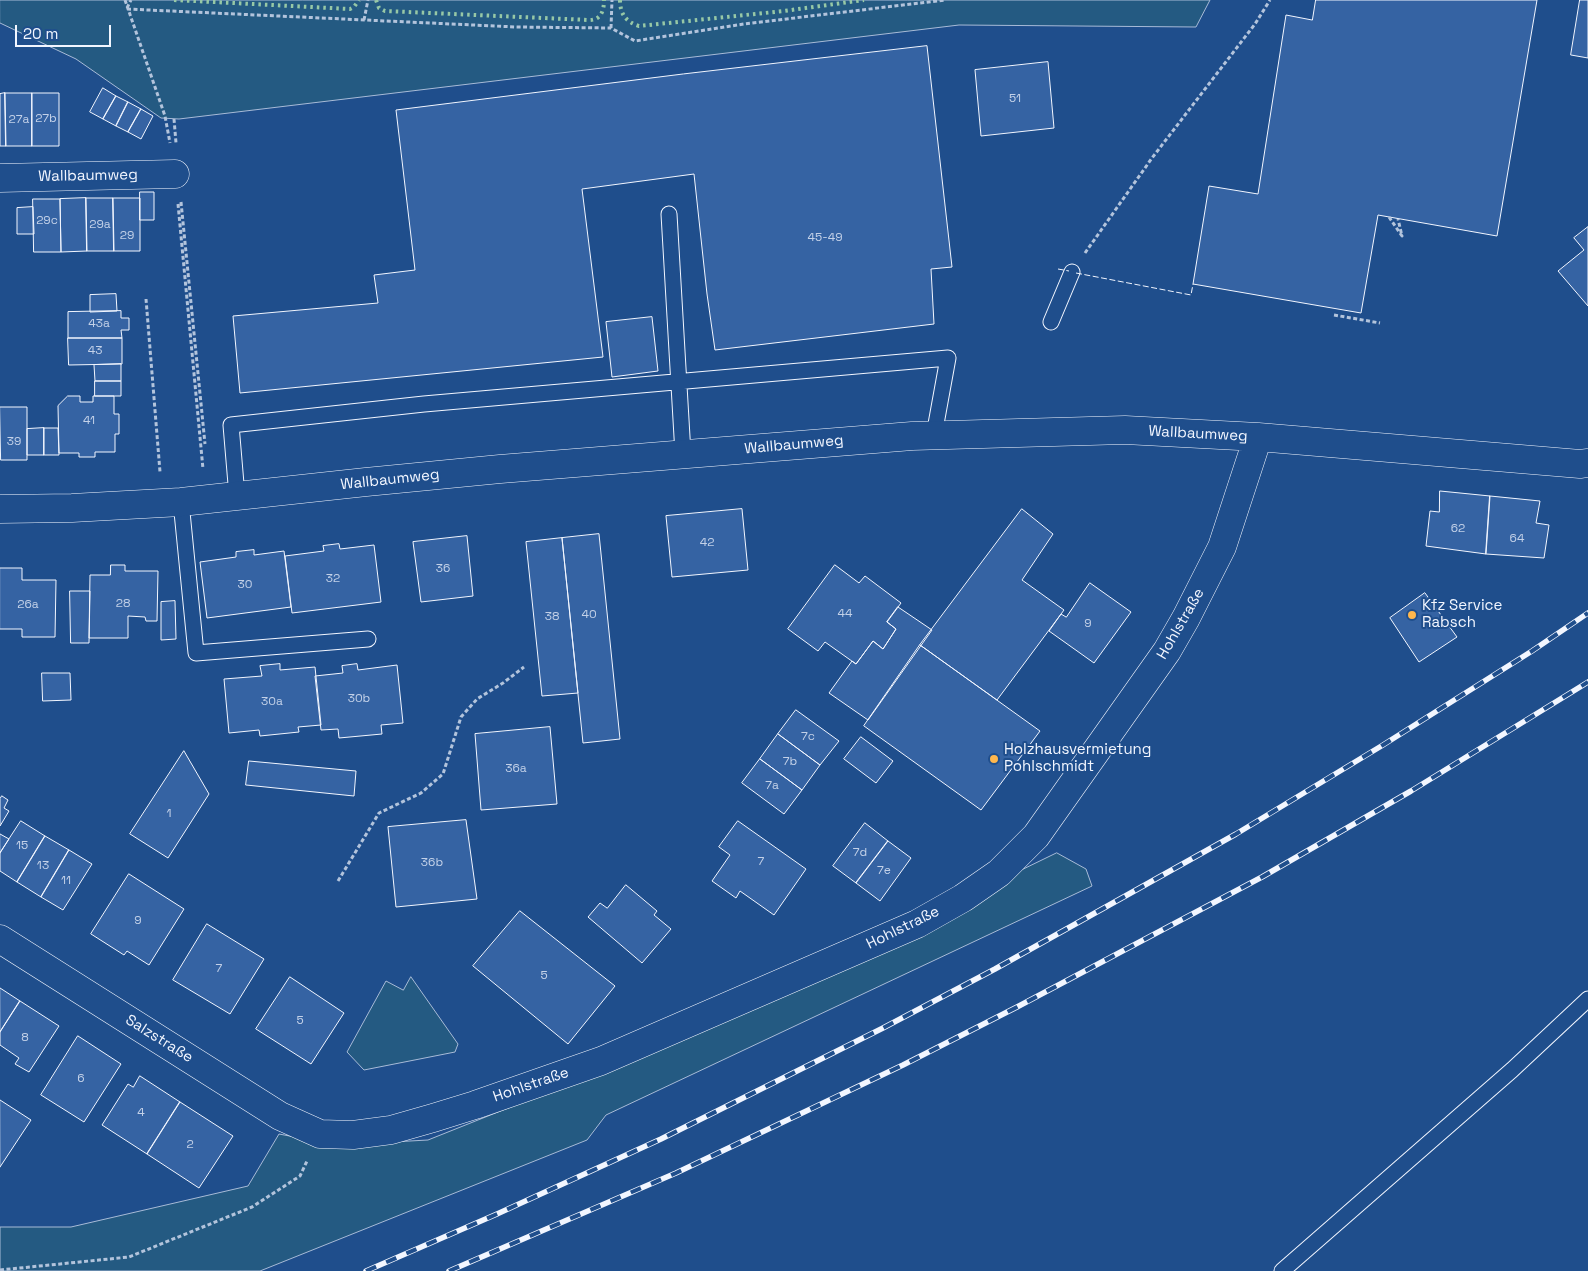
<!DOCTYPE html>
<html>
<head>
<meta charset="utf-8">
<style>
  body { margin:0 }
  #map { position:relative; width:1588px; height:1271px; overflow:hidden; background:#1f4e8c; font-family:"Space Grotesk",sans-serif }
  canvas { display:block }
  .scale { position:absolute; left:15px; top:25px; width:96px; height:22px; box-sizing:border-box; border:2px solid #f2f6ff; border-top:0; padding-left:6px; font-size:15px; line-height:18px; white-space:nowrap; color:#f2f6ff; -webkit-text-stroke:4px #1f4e8c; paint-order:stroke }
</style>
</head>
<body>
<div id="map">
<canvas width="1588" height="1271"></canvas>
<div class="scale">20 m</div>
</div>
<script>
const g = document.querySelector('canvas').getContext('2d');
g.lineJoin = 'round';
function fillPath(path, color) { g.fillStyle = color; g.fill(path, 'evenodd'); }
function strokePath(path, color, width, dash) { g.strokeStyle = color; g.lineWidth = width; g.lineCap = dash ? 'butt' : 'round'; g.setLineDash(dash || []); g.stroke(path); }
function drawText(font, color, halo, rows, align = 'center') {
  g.font = font + ' "Space Grotesk",sans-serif'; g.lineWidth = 4; g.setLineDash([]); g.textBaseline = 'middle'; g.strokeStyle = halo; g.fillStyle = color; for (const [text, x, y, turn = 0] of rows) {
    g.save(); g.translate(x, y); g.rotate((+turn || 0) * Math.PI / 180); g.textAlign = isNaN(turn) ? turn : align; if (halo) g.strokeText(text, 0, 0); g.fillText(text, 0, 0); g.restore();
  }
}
const green = new Path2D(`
  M0,0h1210l-14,27 -237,-2 -780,94 -18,-1 -85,-59 -76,-36z
  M1057,853l29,16 6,17 -486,229 -19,25 -327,131h-260v-44h71l177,-41 31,-52 58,11 91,-5 145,-58 257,-119z
  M411,977l47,67 -3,8 -91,18 -17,-18 39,-71 17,9z`);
fillPath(green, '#245a82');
strokePath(green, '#a8bbd7', 1);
const building = new Path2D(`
  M1316,0h221l-40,236 -119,-21 -17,98 -168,-29 16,-98 49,8 28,-179 26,5z
  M1580,0h8v58l-17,-3z
  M927,46l25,221 -21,2 3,55 -219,26 -8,-56 -13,-120 -112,15 21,168 -363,36 -7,-77 145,-13 -4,-28 41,-5 -19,-160 287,-36z
  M1048,62l6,66 -73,8 -6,-66z
  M103,88l13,8 -13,23 -13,-7z
  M5,93h27v53h-26z
  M5,93l1,53h-6v-52z
  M32,93h27v53h-27z
  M116,96l12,6 -12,24 -13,-7z
  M128,102l13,7 -13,23 -12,-6z
  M141,109l12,7 -12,23 -13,-7z
  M140,192h14v28h-14z
  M86,198h27l1,53h-27z
  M86,198l1,53 -26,1 -1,-53z
  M113,198h27v53h-26z
  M33,199h27l1,53h-27z
  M33,207l1,27h-17v-26z
  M1588,227v79l-30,-35 26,-21 -10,-12z
  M116,294l1,17 -27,1v-17z
  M121,311v7h8v12h-8l1,8h-54v-26z
  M652,317l6,54 -46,6 -6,-55z
  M68,338h54v26l-53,1z
  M121,364v17h-26l-1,-16z
  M95,381h26v15h-26z
  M68,396h12v6h13v-6h21v18h5v20h-4v18h-20v5h-16v-4h-20l-1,-47z
  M0,407h27v53h-26z
  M44,428h14l1,27h-15z
  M44,428v27h-17v-26z
  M1440,491l50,5 -4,58 -60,-8 4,-35 9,1z
  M1490,496l50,5 -4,22 13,2 -5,33 -58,-4z
  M742,509l6,61 -76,7 -6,-61z
  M1022,509l31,25 -31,46 42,30 -67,90 -77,-55z
  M599,534l21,205 -37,4 -21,-205z
  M467,536l6,60 -52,6 -8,-60z
  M562,538l16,155 -36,3 -16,-154z
  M339,544l1,5 34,-4 7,57 -89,11 -7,-57 39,-5 -1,-5z
  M254,550v5l30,-4 7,56 -84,11 -7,-56 36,-5v-5z
  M111,565h14v6h33l-1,50h-11l-1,-4 -17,-1v22h-39l1,-63h20z
  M835,565l24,18 6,-7 36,27 -14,19 9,7 -13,20 -10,-8 -17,23 -31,-22 -7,9 -30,-22z
  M0,568h22v12h34l-1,57h-33v-8h-22z
  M1090,583l41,29 -37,51 -45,-32 12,-17 5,3z
  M70,591h20l-1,52h-18z
  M1425,593l32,44 -38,25 -29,-44z
  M175,601l1,38 -15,1v-38z
  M898,607l34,23 -64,90 -39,-27 23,-32 4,3 17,-23 10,8 13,-20 -9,-7z
  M920,645l120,86 -59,79 -117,-84z
  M280,664v6l35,-3 6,58 -23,2 1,5 -39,4 -1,-6 -30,3 -5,-54 38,-3 -2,-10z
  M357,664l1,6 39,-5 6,58 -22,2 1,9 -43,4 -1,-9 -17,1 -6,-54 28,-3 -1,-7z
  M42,673h28l1,27 -28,1z
  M796,710l43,31 -19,24 -42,-31z
  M550,727l7,77 -76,6 -6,-76z
  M778,734l42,31 -18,25 -42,-31z
  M861,737l32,24 -17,22 -32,-24z
  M184,751l25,43 -41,64 -38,-24z
  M760,759l42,31 -18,24 -42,-31z
  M249,761l107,10 -2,25 -108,-11z
  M2,796l6,4 -4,8 5,3 -9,15v-27z
  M466,820l11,79 -81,8 -8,-80z
  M21,821l24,15 -28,46 -17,-11v-18z
  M738,821l68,48 -32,46 -34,-24 -4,7 -24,-17 18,-26 -11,-8z
  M865,823l23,18 -32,42 -23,-17z
  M0,834l9,5 -9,14z
  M45,836l24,14 -28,47 -24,-15z
  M888,841l23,17 -31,43 -24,-18z
  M69,850l23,14 -29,46 -22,-13z
  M129,874l55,35 -35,56 -22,-14 -3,4 -33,-21z
  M626,885l31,26 -3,4 17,14 -29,34 -54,-46 12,-14 7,5z
  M520,911l95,75 -47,58 -95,-78z
  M207,924l57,35 -34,55 -57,-34z
  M290,977l54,36 -33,51 -55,-35z
  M0,988l20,13 -20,31z
  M20,1001l39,25 -30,46 -14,-8 4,-6 -19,-13v-13z
  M78,1036l43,28 -37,58 -43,-27z
  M140,1076l40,26 -33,52 -45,-29 26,-41 5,3z
  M0,1100l31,20 -31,47z
  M180,1102l53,34 -34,52 -52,-34z`);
fillPath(building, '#3563a3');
strokePath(building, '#f2f6ff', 1);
const lane = new Path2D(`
  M669,214l14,240
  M1051,322l21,-50
  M237,496l-6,-71 193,-21 524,-46 -14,77
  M181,502l15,151 172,-14
  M1282,1271l230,-201 76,-71`);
const street = new Path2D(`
  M0,178l175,-4
  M0,509l72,-1 109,-6 185,-20 134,-13 412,-33 213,-6 133,7 322,27 8,-1
  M0,939l280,177 40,18 33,1 38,-5 42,-12 42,-13 126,-44 316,-137 46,-26 36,-25 37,-37 131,-185 19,-33 36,-71 36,-110`);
strokePath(lane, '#f2f6ff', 17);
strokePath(street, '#f2f6ff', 29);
strokePath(new Path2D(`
  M125,0l40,116 5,27
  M127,8l4,-8
  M127,9l389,18 95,1 24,13 109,-17 201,-24
  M364,20l4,-20
  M611,28l1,-28
  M174,119l2,24
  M181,202l24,242
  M178,204l25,265
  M1389,217l13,19 -4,-17
  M1085,253l67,-95 103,-134 15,-24
  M146,299l14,173
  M1334,315l46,8
  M338,881l41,-68 42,-20 22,-19 18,-57 16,-18 26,-16 21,-16
  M0,1270l129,-13 123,-50 48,-31 7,-15`), '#b3c4dc', 3, [4, 2.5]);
strokePath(lane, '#1f4e8c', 15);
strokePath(street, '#1f4e8c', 28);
const rail = new Path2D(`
  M366,1271l131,-57 164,-75 222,-111 112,-59 241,-135 147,-89 149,-94 56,-38
  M449,1271l227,-98 227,-108 114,-58 245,-130 149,-86 177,-109`);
strokePath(rail, '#f2f6ff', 5.5);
strokePath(rail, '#1f4e8c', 4, [11]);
strokePath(new Path2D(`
  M174,0l176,9 4,-2 5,-7
  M376,0l3,8 6,3 204,9c12,0 15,-9 15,-20
  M620,0c0,14 6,22 19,26l145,-15 80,-11`), '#97c8a6', 4, [2.5, 4]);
strokePath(new Path2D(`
  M1058,269l11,2
  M1076,273l115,22 2,-11`), '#f2f6ff', 1, [6, 2.5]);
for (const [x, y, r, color] of [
  [1412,615,5,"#ffb74d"],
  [994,759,5,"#ffb74d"]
]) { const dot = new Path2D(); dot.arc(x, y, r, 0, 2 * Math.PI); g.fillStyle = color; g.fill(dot); strokePath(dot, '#1f4e8c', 2); }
drawText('12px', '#c3d1e8', null, [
  ["51",1015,99],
  ["27b",46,119],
  ["27a",19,120],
  ["29c",47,221],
  ["29a",100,225],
  ["29",127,236],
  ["45-49",825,238],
  ["43a",99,324],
  ["43",95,351],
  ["41",89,421],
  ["39",14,442],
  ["62",1458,529],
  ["64",1517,539],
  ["42",707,543],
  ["36",443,569],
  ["32",333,579],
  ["30",245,585],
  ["28",123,604],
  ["26a",28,605],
  ["44",845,614],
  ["40",589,615],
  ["38",552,617],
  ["9",1088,624],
  ["30b",359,699],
  ["30a",272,702],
  ["7c",808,737],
  ["7b",790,762],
  ["36a",516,769],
  ["7a",772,786],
  ["1",169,814],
  ["15",22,846],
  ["7d",860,853],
  ["7",761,862],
  ["36b",432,863],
  ["13",43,866],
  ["7e",884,871],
  ["11",66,881],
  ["9",138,921],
  ["7",219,969],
  ["5",544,976],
  ["5",300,1021],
  ["8",25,1038],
  ["6",81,1079],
  ["4",141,1113],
  ["2",190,1145]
]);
drawText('15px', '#f2f6ff', '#1f4e8c', [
  ["Wallbaumweg",88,176,-1],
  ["Wallbaumweg",1198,434,3],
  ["Wallbaumweg",794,445,-5],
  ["Wallbaumweg",390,480,-6],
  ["Hohlstraße",1181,624,-60],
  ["Hohlstraße",903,928,-26],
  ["Salzstraße",159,1039,32],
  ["Hohlstraße",531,1085,-19]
]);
drawText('15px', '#f2f6ff', '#1f4e8c', [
  ["Kfz Service",1422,606],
  ["Rabsch",1422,623],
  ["Holzhausvermietung",1004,750],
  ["Pohlschmidt",1004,767]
], 'left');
</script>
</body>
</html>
